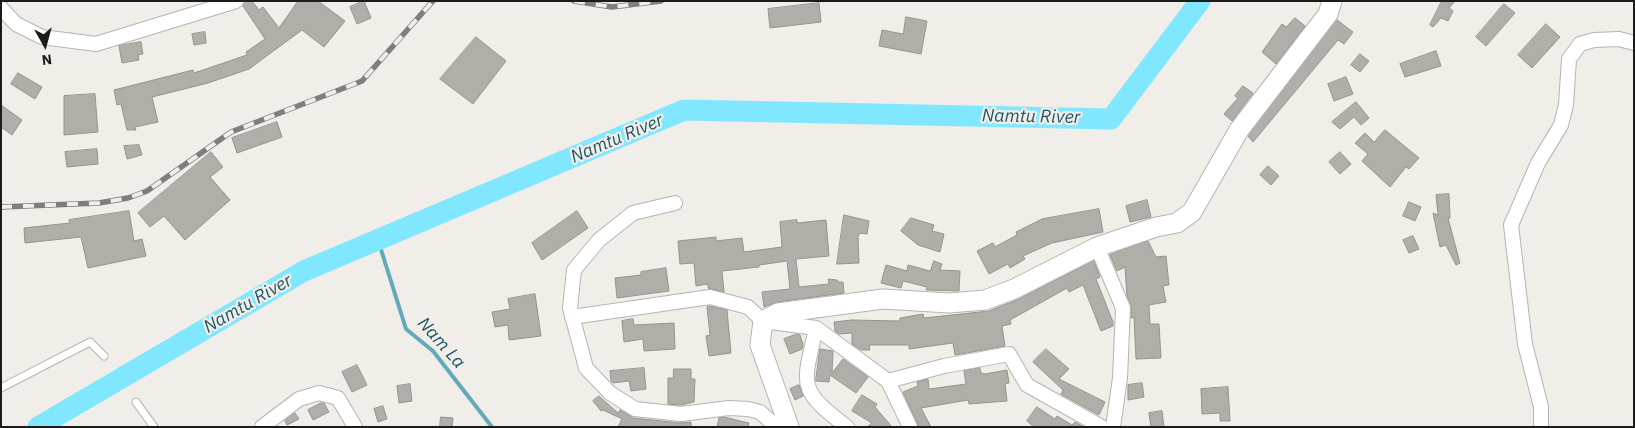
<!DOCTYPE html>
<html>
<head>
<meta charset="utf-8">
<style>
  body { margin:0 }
  #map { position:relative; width:1635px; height:428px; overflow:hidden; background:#f1ede8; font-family:"IBM Plex Sans",sans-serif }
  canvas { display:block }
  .frame { position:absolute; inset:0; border:2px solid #1c1b19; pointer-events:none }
  .north { position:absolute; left:20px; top:20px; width:50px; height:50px; -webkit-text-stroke:4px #f1ede8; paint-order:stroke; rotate:173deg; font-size:14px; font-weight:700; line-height:20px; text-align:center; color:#1c1b19 }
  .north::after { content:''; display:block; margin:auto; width:18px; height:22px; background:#1c1b19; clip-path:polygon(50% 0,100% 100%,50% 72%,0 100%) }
</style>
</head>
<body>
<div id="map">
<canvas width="1635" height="428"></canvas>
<div class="frame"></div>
<div class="north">N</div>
</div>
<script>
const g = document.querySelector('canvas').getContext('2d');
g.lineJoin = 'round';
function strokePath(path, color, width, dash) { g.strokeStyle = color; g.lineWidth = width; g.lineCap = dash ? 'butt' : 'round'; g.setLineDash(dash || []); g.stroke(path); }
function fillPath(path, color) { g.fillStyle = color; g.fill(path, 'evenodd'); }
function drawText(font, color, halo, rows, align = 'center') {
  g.font = font + ' "IBM Plex Sans",sans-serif'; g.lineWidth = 4.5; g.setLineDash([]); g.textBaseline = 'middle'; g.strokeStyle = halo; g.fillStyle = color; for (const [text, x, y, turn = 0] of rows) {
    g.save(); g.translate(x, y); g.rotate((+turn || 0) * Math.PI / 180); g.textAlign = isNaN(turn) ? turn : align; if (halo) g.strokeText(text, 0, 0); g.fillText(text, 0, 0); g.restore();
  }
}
strokePath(new Path2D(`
  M378,240l28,89 27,22 59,76`), '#62aaba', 4);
strokePath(new Path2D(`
  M38,427l266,-156 380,-161 427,9 89,-118`), '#80e7ff', 21);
const building = new Path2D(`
  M247,1h5l7,9 4,-3 16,21 19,-27h20l27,20 -21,26 -22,-17 -53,39 -41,14 -56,14 6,25 -23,5 1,3h-9l-6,-26 -4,1 -3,-15 79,-20 1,3 53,-18 -1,-3 19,-13 -22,-33z
  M364,1l7,17 -14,6 -7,-17z
  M1442,1h13l-6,7 4,3 -5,10 -7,-3 -8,9 -3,-2z
  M819,3l2,19 -51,6 -2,-19z
  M1504,4l11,9 -29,33 -10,-9z
  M906,17l21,4 -6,33 -42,-8 3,-16 21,4z
  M1295,18l10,8 -29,38 -14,-12 20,-28 4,3z
  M1337,20l16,12 -9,12 -6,-4 -85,102 -5,-6z
  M1546,24l14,13 -28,31 -14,-13z
  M205,32l1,11 -12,2 -2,-11z
  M476,37l30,24 -33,43 -33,-25z
  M141,42l2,12 -5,1 1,5 -17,3 -3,-17z
  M1436,51l5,15 -36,11 -5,-13z
  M1360,54l9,7 -9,11 -9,-7z
  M18,73l24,14 -7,12 -24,-15z
  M1346,77l7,17 -19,7 -6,-17z
  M1243,86l10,7 -21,28 -8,-7 14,-16 -3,-2z
  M95,94l3,38 -34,3v-39z
  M1356,102l13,16 -8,7 -7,-8 -14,12 -8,-7z
  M1,105l21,15 -10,15 -11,-8z
  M277,122l5,15 -45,16 -5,-15z
  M1385,130l34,28 -10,11 -3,-2 -16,20 -28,-26 6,-7 -13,-11 10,-10 9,9z
  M139,145l3,10 -15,4 -3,-13z
  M97,149l1,15 -31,3 -2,-15z
  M211,152l12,15 -13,10 20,23 -45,40 -21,-24 -14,11 -12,-14z
  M1340,152l11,12 -11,10 -11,-12z
  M1268,166l11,10 -8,9 -11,-10z
  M1449,194l1,24h-2l12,45 -4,2 -10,-20 -6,2 -7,-34 5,2 -2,-20z
  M1147,200l4,17 -21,5 -4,-16z
  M1409,202l12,5 -6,14 -12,-5z
  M1099,209l4,23 -51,11 -29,13 2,3 -15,9 -2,-4 -19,10 -12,-23 16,-8 2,4 22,-12 -1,-3 26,-13z
  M129,211l5,30 8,-2 4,17 -58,12 -7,-31 -56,6 -1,-15 46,-5 -1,-3z
  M577,211l11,17 -46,32 -10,-17z
  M844,215l25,6 -2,13 -6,-1 -3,3 1,27 -22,1z
  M911,218l23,7 -2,6 12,3 -4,18 -22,-7 -17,-14z
  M797,220v3l29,-3 3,36 -33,3 3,28 30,-3 -1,-5 9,1 1,2h5l1,11 -67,9 -13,5 -2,-15 28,-3 -3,-28 -28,4v2l-37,4 2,21 -16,-4v-4l-12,2 -2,-23 -14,1 -2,-23 38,-4v4l26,-3 2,14 38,-5 -2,-25z
  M1413,236l6,13 -10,4 -6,-13z
  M1148,241l8,16 10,-1 3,29 -6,1 3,16 -17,3 1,19h9l2,34 -25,1 -2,-42 -3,1v-13l-4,-9 -2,-29 -8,4 -7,-16z
  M934,261l8,3 -2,6 20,1 -1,20 -31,-1h-2l1,-3 -24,-6 -2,7 -20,-5 5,-18 21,6 1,-6 22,6z
  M1094,261l6,16 -4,2 17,43v4l-12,5 -18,-46 -14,7 -2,-4 -57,32 1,4 -9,2 3,20 -50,9 -2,-12 -44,6v-4h-40l1,5h-9l-9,-6v-11l-13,1 -4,-3 -1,-9 18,-2 48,1v-3l23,-4 1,4 65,-7 30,-12z
  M666,268l3,23 -52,7 -2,-20 26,-3v-3z
  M535,294l6,42 -32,4 -1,-15 -13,2 -3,-15 18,-3 -2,-10z
  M710,306l17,4 4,43 -22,3 -3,-20 4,-1 -3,-28z
  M633,319l1,6 40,-2 1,26 -31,2 -1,-12 -19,3 -2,-21z
  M797,334l3,1 3,9 -1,5 -12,5 -6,-15z
  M820,349l13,2 -1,22 11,-14 25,18 -12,16 -26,-18 -1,7 -13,-1z
  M1046,349l23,20 -10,10 46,23 -6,13 -38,-21 2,-4 -30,-28z
  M357,365l10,20 -15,7 -10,-20z
  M644,368l2,21 -15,2 -2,-10 -16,2 -2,-2 -1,-10z
  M980,368l1,5 4,1 22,-4 2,13 -4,1 2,17 -38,3 -1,-4 -47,8 10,19h-12l-16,-35 15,-6 -1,-4 11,-3 1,10 37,-5 -2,-13z
  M674,369h17v10h4l-1,23 -13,3 -13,-1v-26h5z
  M1142,383l2,14 -16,3v-15z
  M410,384l2,17 -13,2 -2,-17z
  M799,385l4,11 -8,4 -5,-11z
  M1228,387l2,34h-10v-8l-18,1 -1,-25z
  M862,395l15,9 -2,3 17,20h-25l5,-4 -20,-12z
  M599,396l19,17 2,-3 14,8 46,5 11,-1v5h-73l4,-8 -19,-9 -2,1 -8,-10z
  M321,403h3l5,9 -16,8 -5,-10z
  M383,406l4,13 -9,3 -4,-13z
  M1037,407l18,12 2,-3 15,9 3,-3 9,5h-50l-7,-6z
  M1162,411l2,16h-13l-2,-14z
  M295,413l4,6 -12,6 -2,-4z
  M441,417l12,1 -1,9h-12z
  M724,417l25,6 -1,4h-31l2,-9z`);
fillPath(building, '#b1aea9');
strokePath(building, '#96938e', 1);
const lane = new Path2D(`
  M1,388l89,-46 14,14
  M136,402l18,25`);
const street = new Path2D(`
  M1,8l15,16 26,13 54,7 140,-43
  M675,203l-42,10 -34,27 -25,30 -4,38 16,60 24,25 25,16 46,5 48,-6 19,1 12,3 11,10 2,5
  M1097,247l26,61 -3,70 -7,49
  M572,317l138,-20 38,10 15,14 53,7 72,53
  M816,328c-13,58 -19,61 31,99
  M262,427l37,-28 20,-6 19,5 17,29
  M910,427l-22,-46 56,-15 65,-12 18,31 75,42
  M1541,427v-20l-16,-63 -14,-119 27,-62 23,-38 5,-20 3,-46 11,-15 14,-4 25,-1 15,4`);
const secondary = new Path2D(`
  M789,427l-29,-82 3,-24 15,-8 105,-14 66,4 36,-3 29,-11 83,-42 59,-20 21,-4 15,-11 47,-82 89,-116 4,-13`);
strokePath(lane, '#b7b4af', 9);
strokePath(street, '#b7b4af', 16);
strokePath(secondary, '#b7b4af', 21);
strokePath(lane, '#fff', 7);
strokePath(street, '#fff', 14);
strokePath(secondary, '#fff', 19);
const rail = new Path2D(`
  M574,1l38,6 49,-6
  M1,207l98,-4 29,-5 19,-7 84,-59 131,-51 71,-80`);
strokePath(rail, '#807d7a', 5.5);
strokePath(rail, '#f1ede8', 4, [11]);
drawText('italic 18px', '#1d5865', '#f1ede8', [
  ["Namtu River",1031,117,1],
  ["Namtu River",617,139,-23],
  ["Namtu River",248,304,-30],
  ["Nam La",441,343,48]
]);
</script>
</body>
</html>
